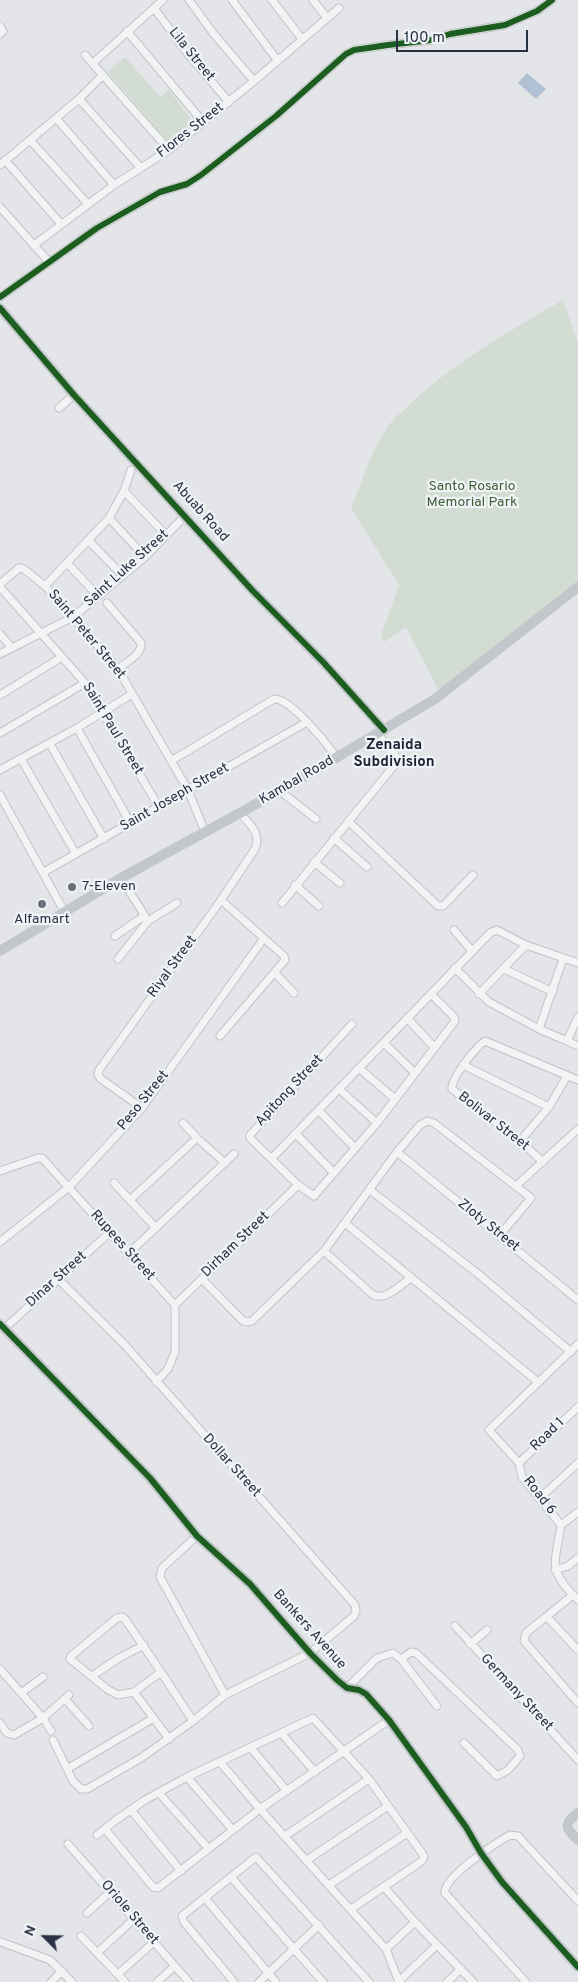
<!DOCTYPE html>
<html>
<head>
<meta charset="utf-8">
<style>
  body { margin:0 }
  #map { position:relative; width:578px; height:1982px; overflow:hidden; background:#e3e5e8; font-family:Overpass,sans-serif }
  canvas { display:block }
  .north { position:absolute; left:20px; top:1912px; width:50px; height:50px; -webkit-text-stroke:4px #f0f3f7; paint-order:stroke; rotate:293deg; font-size:14px; font-weight:700; line-height:20px; text-align:center; color:#283242 }
  .north::after { content:''; display:block; margin:auto; width:18px; height:22px; background:#283242; clip-path:polygon(50% 0,100% 100%,50% 72%,0 100%) }
  .scale { position:absolute; left:396px; top:30px; width:132px; height:22px; box-sizing:border-box; border:2px solid #283242; border-top:0; padding-left:6px; font-size:15px; line-height:18px; white-space:nowrap; color:#283242; -webkit-text-stroke:4px #f0f3f7; paint-order:stroke }
</style>
</head>
<body>
<div id="map">
<canvas width="578" height="1982"></canvas>
<div class="north">N</div>
<div class="scale">100 m</div>
</div>
<script>
const g = document.querySelector('canvas').getContext('2d');
g.lineJoin = 'round';
function fillPath(path, color) { g.fillStyle = color; g.fill(path, 'evenodd'); }
function strokePath(path, color, width, dash) { g.strokeStyle = color; g.lineWidth = width; g.lineCap = dash ? 'butt' : 'round'; g.setLineDash(dash || []); g.stroke(path); }
function drawText(font, color, halo, rows, align = 'center') {
  g.font = font + ' Overpass,sans-serif'; g.lineWidth = 4.5; g.setLineDash([]); g.textBaseline = 'middle'; g.strokeStyle = halo; g.fillStyle = color; for (const [text, x, y, turn = 0] of rows) {
    g.save(); g.translate(x, y); g.rotate((+turn || 0) * Math.PI / 180); g.textAlign = isNaN(turn) ? turn : align; if (halo) g.strokeText(text, 0, 0); g.fillText(text, 0, 0); g.restore();
  }
}
fillPath(new Path2D(`
  M125,57l35,40 9,-7 28,37 -27,18 -62,-73z
  M563,300l15,44v240l-137,111 -35,-68 -22,15 -3,-7 18,-50 -48,-77c11,-26 19,-54 34,-77 6,-11 17,-19 26,-28 45,-42 99,-72 152,-103z`), '#d3dcd3');
fillPath(new Path2D(`
  M527,73l19,16 -10,10 -18,-16z`), '#b0c1d4');
const street = new Path2D(`
  M189,0l24,33 41,48
  M232,0l46,61
  M272,0l30,39
  M313,0l14,18
  M154,8l34,46 41,48
  M0,26l3,5 -3,3
  M127,31l76,91
  M85,55l84,95
  M93,63l70,-63
  M79,99l62,69
  M56,118l58,67
  M30,140l58,64
  M5,160l56,64
  M0,165l79,-66 24,-24
  M0,207l49,55
  M34,245l80,-60 55,-35 85,-69 85,-73
  M0,297l97,-69 63,-36 27,-8 14,-9 75,-59 70,-62 8,-4 34,-5 44,-5 18,-6 55,-9 32,-14 15,-11
  M59,408l15,-13
  M124,491l42,44
  M109,518l36,39
  M88,540l34,35
  M67,563l31,33
  M0,584l19,-16h3l3,2 20,16 73,83 70,121 17,42
  M45,586l64,-68 15,-27 7,-21
  M0,587l85,96 74,124
  M107,603l34,40c1,12 -15,19 -23,26
  M0,634l12,14
  M0,654l73,-37 72,-60 36,-37
  M0,695l62,-38
  M77,728l54,96
  M0,733l85,-50
  M50,744l54,95
  M21,759l55,95
  M171,761l103,-62c17,-1 53,45 63,59
  M0,770l77,-42 55,-34
  M280,791l36,28
  M0,795l64,116
  M348,821l90,85h5l30,-31
  M334,838l33,29
  M314,862l26,21
  M44,872l263,-150
  M121,878l27,43 29,-18
  M295,885l24,21
  M282,903l115,-141v-4l-19,-24
  M454,930l18,21
  M115,936l29,-20
  M118,959l30,-38
  M455,968l34,34 50,27 28,12 11,-24
  M504,969l49,23
  M275,973l19,20
  M479,994l47,-49
  M408,1019l26,28
  M352,1024l-102,111v3l48,47 16,11 63,-73 78,-102 -1,-4 -23,-23
  M539,1029l24,-70
  M220,1036l65,-76 -1,-4 -63,-56
  M567,1041l11,5
  M384,1043l30,29
  M463,1065l86,42
  M359,1068l36,31
  M339,1089l38,34
  M142,1108l-41,-29 -3,-4 1,-5 122,-170 34,-51c7,-16 -6,-25 -15,-36
  M319,1111l36,37
  M183,1123l14,15 28,25
  M296,1134l38,39
  M520,1141l29,-34 18,-31
  M397,1152l181,148
  M272,1158l218,-225 7,-3 29,15 52,18
  M543,1162l-23,-21 -68,-52c-1,-11 23,-41 33,-48l93,39
  M0,1171l38,-13h4l133,147v47l-7,17 -12,13
  M114,1183l42,45
  M516,1186l62,-57
  M370,1190l107,83 94,79
  M130,1200l67,-62
  M345,1223l193,159
  M0,1242l69,-55 73,-79 122,-170
  M324,1251l49,44c13,6 27,-10 38,-17
  M128,1254l106,-100
  M202,1279l41,42 4,1 5,-1 72,-70 73,-99 23,-27 7,-4 7,2 97,75 -32,38
  M175,1305l123,-120
  M5,1328l104,-95
  M578,1344l-89,86 30,33 3,14 39,48c-6,39 -14,45 17,75
  M519,1463l59,-56
  M540,1498l38,-35
  M561,1525l17,-13
  M197,1536l-35,32 -2,9 65,118
  M555,1570l13,-4 10,-8
  M573,1595l-47,38 -2,8 54,62
  M122,1617l3,2 36,53 -27,20 -16,3 -11,-6 -37,-30 1,-3 46,-38z
  M547,1617l31,33
  M455,1626l123,134
  M470,1644l17,-14
  M401,1659l36,47
  M0,1669l43,49 8,13
  M161,1672l32,49
  M92,1676l27,-18 25,-13
  M347,1688l30,-30 16,-5 8,6 10,-7 5,1 102,97 2,6 -12,14 -11,6 -33,-33
  M134,1692l35,47
  M21,1693l22,-16
  M65,1699l24,27
  M0,1723l7,10 7,2 29,-17 26,-23
  M281,1733l34,39
  M53,1740l20,41 8,8h6l54,-31 52,-37 32,-26 85,-42 44,-37 2,-5 -1,-6 -231,-261 -66,-65
  M250,1747l37,44
  M220,1762l40,47 126,140 13,33
  M67,1769l85,-50
  M187,1777l45,52
  M159,1793l49,55
  M131,1810l50,61
  M105,1829l48,58 5,1 102,-79 129,-89
  M97,1835l19,-15 29,-20 42,-23 126,-59 56,61 55,77 -2,5 -71,48
  M285,1836l84,-57
  M68,1844l121,138
  M307,1860l81,-54
  M231,1877l92,105
  M329,1885l78,-52
  M384,1887l31,35 58,60
  M205,1898l71,84
  M87,1913l23,-21
  M81,1936l44,46
  M1,1942l49,18 22,22
  M386,1949l29,-27
  M97,1953l37,-34
  M118,1974l36,-32
  M399,1981l38,-36
  M51,1982l11,-11
  M157,1982l18,-16
  M234,1982l-50,-60 -2,-6 74,-59 113,125
  M259,1982l60,-57
  M447,1982l14,-13
  M526,1982l-81,-89c-2,-16 51,-50 65,-58l8,1 60,65`);
strokePath(street, '#c1c3c6', 9);
strokePath(street, '#f2f3f4', 7);
strokePath(new Path2D(`
  M0,308l74,87 178,195 72,73 60,67
  M0,951l121,-73 159,-87 155,-92 143,-112
  M0,1324l150,154 47,58 53,48 60,69 27,27 10,8 12,2 7,4 23,26 77,107 15,26 21,29 76,85
  M578,1813c-15,12 -13,14 0,27`), '#c3c6ca', 10);
strokePath(new Path2D(`
  M0,297l97,-69 63,-36 27,-8 14,-9 75,-59 70,-62 8,-4 34,-5 44,-5 18,-6 55,-9 32,-14 15,-11
  M0,308l74,87 178,195 72,73 60,67
  M0,1324l150,154 47,58 53,48 60,69 27,27 10,8 12,2 7,4 23,26 77,107 15,26 21,29 76,85`), '#1b5e20', 6);
for (const [x, y, r, color] of [
  [72,887,5,"#69717c"],
  [42,904,5,"#69717c"]
]) { const dot = new Path2D(); dot.arc(x, y, r, 0, 2 * Math.PI); g.fillStyle = color; g.fill(dot); strokePath(dot, '#f0f3f7', 2); }
drawText('14px', '#283242', '#f0f3f7', [
  ["Lila Street",191,55,51],
  ["Flores Street",191,131,-38],
  ["Abuab Road",200,512,48],
  ["Saint Luke Street",127,569,-42],
  ["Saint Peter Street",86,635,50],
  ["Saint Paul Street",112,729,59],
  ["Kambal Road",297,781,-30],
  ["Saint Joseph Street",175,798,-30],
  ["Riyal Street",173,967,-54],
  ["Apitong Street",290,1091,-47],
  ["Peso Street",144,1101,-51],
  ["Bolivar Street",493,1122,38],
  ["Zloty Street",488,1226,39],
  ["Dirham Street",236,1245,-44],
  ["Rupees Street",122,1246,48],
  ["Dinar Street",57,1280,-42],
  ["Road 1",548,1435,-44],
  ["Dollar Street",231,1466,48],
  ["Road 6",539,1496,52],
  ["Bankers Avenue",309,1630,48],
  ["Germany Street",516,1693,47],
  ["Oriole Street",129,1913,49]
]);
drawText('14px', '#3d5e35', '#f0f3f7', [
  ["Santo Rosario",472,487],
  ["Memorial Park",472,503]
]);
drawText('14px', '#283242', '#f0f3f7', [
  ["7-Eleven",82,887],
  ["Alfamart",42,920,"center"]
], 'left');
drawText('bold 15px', '#1b2333', '#f0f3f7', [
  ["Zenaida",394,746],
  ["Subdivision",394,763]
]);
</script>
</body>
</html>
